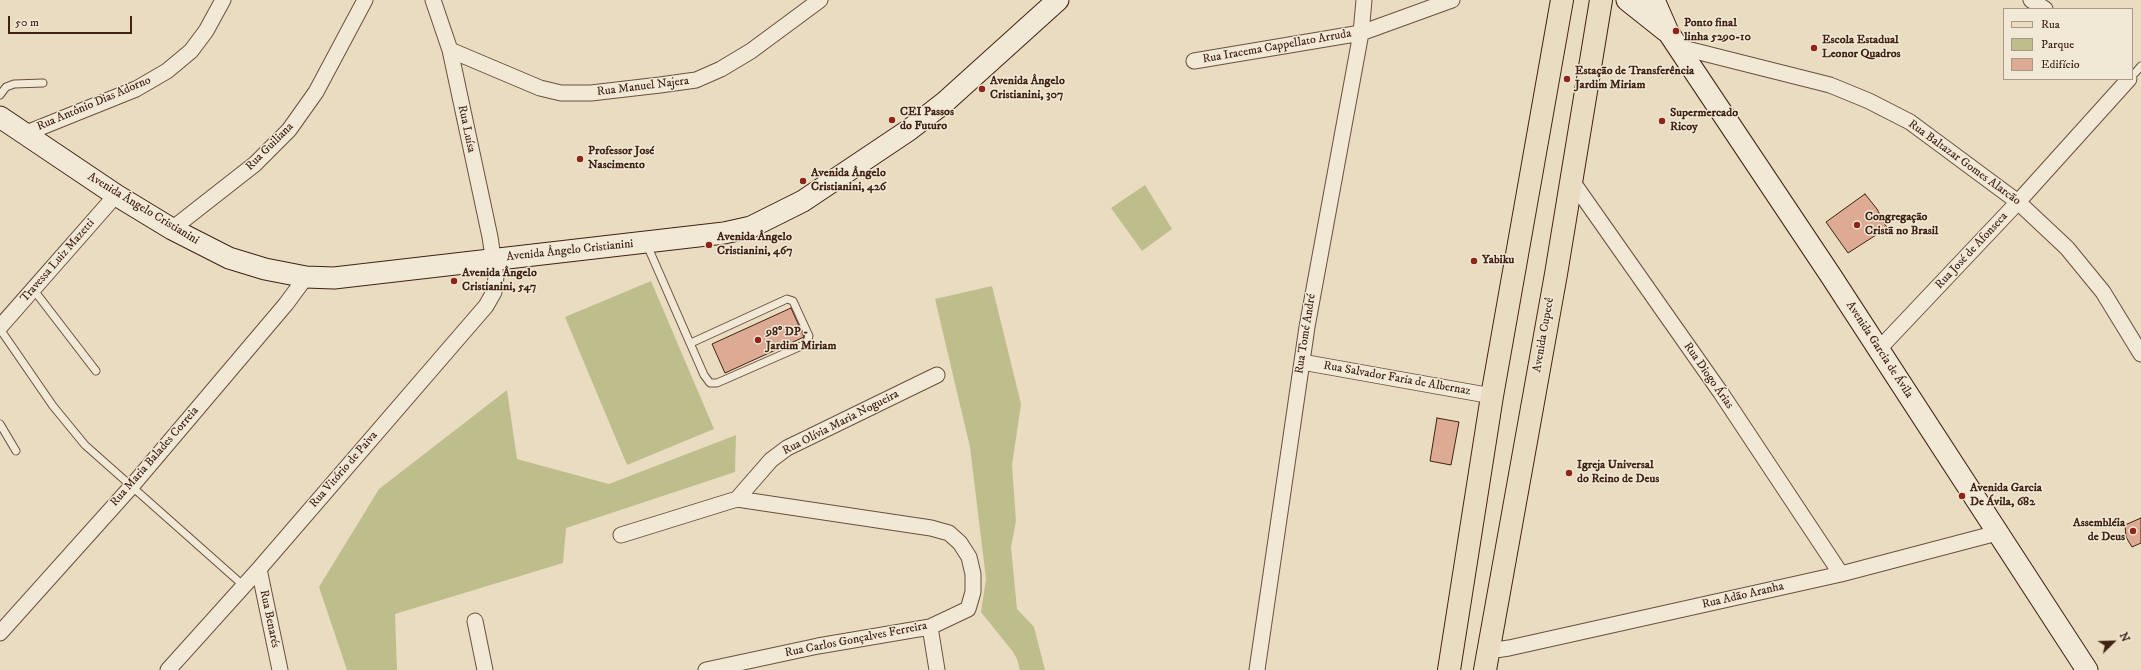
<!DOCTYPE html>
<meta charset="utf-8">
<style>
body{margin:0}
#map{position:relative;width:2141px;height:670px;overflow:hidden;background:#eadcc0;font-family:"IM FELL DW Pica",serif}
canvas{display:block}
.legend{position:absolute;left:2003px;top:8px;width:130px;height:72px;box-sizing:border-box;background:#f1e8d6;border:1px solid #a98;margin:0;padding:5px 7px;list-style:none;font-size:12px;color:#402213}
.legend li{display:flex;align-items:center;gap:8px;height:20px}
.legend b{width:20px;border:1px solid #a98}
.north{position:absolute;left:2093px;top:622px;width:40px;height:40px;-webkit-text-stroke:3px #f1e8d6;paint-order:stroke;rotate:67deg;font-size:11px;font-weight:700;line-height:16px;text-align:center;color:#402213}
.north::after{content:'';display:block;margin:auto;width:14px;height:18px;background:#402213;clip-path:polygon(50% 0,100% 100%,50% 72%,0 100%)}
.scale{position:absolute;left:8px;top:16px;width:124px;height:18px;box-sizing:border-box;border:2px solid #402213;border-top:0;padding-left:5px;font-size:12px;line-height:14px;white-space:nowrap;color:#402213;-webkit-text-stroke:3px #f1e8d6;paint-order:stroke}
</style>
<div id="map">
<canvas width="2141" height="670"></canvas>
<ul class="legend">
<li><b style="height:5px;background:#eadcc0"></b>Rua</li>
<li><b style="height:11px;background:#bebe8d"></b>Parque</li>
<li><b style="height:11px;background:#ddab93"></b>Edifício</li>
</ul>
<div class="north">N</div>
<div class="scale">50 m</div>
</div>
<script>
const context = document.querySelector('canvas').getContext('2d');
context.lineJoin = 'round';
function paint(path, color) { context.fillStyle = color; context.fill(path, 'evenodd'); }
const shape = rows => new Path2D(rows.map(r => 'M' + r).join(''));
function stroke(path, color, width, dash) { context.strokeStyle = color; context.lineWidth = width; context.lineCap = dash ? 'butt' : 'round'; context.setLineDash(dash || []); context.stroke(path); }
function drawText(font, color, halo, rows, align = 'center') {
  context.font = font + ' "IM FELL DW Pica",serif'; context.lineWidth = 3; context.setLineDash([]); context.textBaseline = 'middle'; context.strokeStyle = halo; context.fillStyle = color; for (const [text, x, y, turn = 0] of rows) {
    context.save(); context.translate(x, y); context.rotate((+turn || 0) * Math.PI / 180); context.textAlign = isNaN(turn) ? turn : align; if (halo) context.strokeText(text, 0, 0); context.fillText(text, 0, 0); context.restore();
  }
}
paint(shape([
 [1145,185,1172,229,1142,251,1111,208],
 [651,281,714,429,627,465,565,317],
 [992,286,1021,404,1012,465,1016,521,1011,547,1017,609,1034,627,1045,670,1020,670,1017,659,1013,652,981,612,986,579,970,447,935,299],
 [507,390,517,459,609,484,736,435,735,472,566,528,563,563,395,614,397,670,347,670,319,587,379,489]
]), '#bebe8d');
const building = shape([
 [1865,194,1877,209,1887,228,1848,253,1826,222,1865,194],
 [791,308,804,337,725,373,712,344,791,308],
 [1437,418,1459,422,1451,465,1430,461,1437,418],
 [2141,518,2141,543,2132,547,2126,537,2125,525,2141,518]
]);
paint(building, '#ddab93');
stroke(building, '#402213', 1);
const lane = shape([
 [2135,73,2141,66],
 [0,95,6,87,14,84,43,83],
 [647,245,704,375,710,383,717,383,806,344,809,336,793,301,787,299,691,343],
 [33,289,96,371],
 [0,329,53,406,85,445,244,586],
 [0,424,16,451]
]);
const street = shape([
 [2031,0,2045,9],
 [1679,47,1830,85,1869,101,1910,122,2018,202,2067,248,2103,292,2141,354],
 [450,50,540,88,561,93,591,93,660,85,696,80,721,69,751,51,820,0],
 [1194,61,1361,33,1452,0],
 [24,134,136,89,167,71,191,51,206,31,223,0],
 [1572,181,1721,393,1841,574],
 [172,229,255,164,289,130,316,92,365,0],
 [0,327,116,195],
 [1878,350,2018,202,2129,79],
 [1302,362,1492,396],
 [621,535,737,499,771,460,787,448,937,375],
 [259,569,280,670],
 [475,621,485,670],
 [930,627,937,670],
 [0,633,131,487,286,304,306,277],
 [1488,651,1509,648,1841,574,1997,533],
 [168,670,259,569,486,306,494,292,496,277,490,237,450,50,433,0],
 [706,670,818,646,930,627,968,609,973,592,973,574,969,557,960,543,949,533,931,528,737,499],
 [1257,670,1307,327,1361,33,1364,0]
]);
const secondary = shape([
 [1627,0,1666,31],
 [1654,0,1668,32,1831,276,2087,670],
 [0,117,116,195,172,229,229,258,265,269,306,277,334,278,724,233,751,227,803,201,909,130,945,102,1058,0]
]);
const primary = shape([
 [1449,670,1492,396,1562,0],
 [1485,670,1556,274,1601,0]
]);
stroke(lane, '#6a503e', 9);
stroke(street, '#6a503e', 17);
stroke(secondary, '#402213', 23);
stroke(primary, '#402213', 24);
stroke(lane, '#f1e8d6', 7);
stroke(street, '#f1e8d6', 15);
stroke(secondary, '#f1e8d6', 21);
stroke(primary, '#eadcc0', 22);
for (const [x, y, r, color] of [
 [1676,31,4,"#8f2418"],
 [1814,48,4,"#8f2418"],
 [1567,79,4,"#8f2418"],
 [982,89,4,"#8f2418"],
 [892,120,4,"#8f2418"],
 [1662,121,4,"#8f2418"],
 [580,159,4,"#8f2418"],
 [803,181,4,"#8f2418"],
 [1857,225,4,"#8f2418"],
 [709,245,4,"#8f2418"],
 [1474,261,4,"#8f2418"],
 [454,281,4,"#8f2418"],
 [758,340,4,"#8f2418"],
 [1569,473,4,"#8f2418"],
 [1962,496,4,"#8f2418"],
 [2133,531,4,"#8f2418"]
]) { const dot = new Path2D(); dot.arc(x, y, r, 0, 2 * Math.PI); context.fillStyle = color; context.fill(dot); stroke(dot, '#f1e8d6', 1.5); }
drawText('bold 12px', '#402213', '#f1e8d6', [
 ["Ponto final",1684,24],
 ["linha 5290-10",1684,38],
 ["Escola Estadual",1822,41],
 ["Leonor Quadros",1822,55],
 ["Estação de Transferência",1575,72],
 ["Jardim Miriam",1575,86],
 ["Avenida Ângelo",990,82],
 ["Cristianini, 307",990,96],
 ["CEI Passos",900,113],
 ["do Futuro",900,127],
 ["Supermercado",1670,114],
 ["Ricoy",1670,128],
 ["Professor José",588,152],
 ["Nascimento",588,166],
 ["Avenida Ângelo",811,174],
 ["Cristianini, 426",811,188],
 ["Congregação",1865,218],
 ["Cristã no Brasil",1865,232],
 ["Avenida Ângelo",717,238],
 ["Cristianini, 467",717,252],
 ["Yabiku",1482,261],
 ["Avenida Ângelo",462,274],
 ["Cristianini, 547",462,288],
 ["98º DP -",766,333],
 ["Jardim Miriam",766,347],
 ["Igreja Universal",1577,466],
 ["do Reino de Deus",1577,480],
 ["Avenida Garcia",1970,489],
 ["De Ávila, 682",1970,503],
 ["Assembléia",2125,524,"right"],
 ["de Deus",2125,538,"right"]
], 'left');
drawText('12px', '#402213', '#f1e8d6', [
 ["Rua Iracema Cappellato Arruda",1277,47,-10],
 ["Rua Manuel Najera",643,87,-7],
 ["Rua Antônio Dias Adorno",94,104,-23],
 ["Rua Luísa",466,129,78],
 ["Rua Guiliana",270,147,-45],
 ["Rua Baltazar Gomes Alarcão",1964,163,36],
 ["Avenida Ângelo Cristianini",143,209,31],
 ["Avenida Ângelo Cristianini",570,251,-6],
 ["Rua José de Afonseca",1972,251,-47],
 ["Travessa Luiz Mazetti",58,261,-49],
 ["Rua Tomé André",1306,334,-81],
 ["Avenida Cupecê",1544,335,-80],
 ["Avenida Garcia de Ávila",1879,350,57],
 ["Rua Diogo Árias",1708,376,55],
 ["Rua Salvador Faria de Albernaz",1397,379,10],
 ["Rua Olívia Maria Nogueira",841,423,-27],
 ["Rua Maria Balades Correia",155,457,-49],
 ["Rua Vitório de Paiva",344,470,-49],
 ["Rua Adão Aranha",1743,596,-13],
 ["Rua Benarés",269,619,78],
 ["Rua Carlos Gonçalves Ferreira",856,640,-11]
]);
</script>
